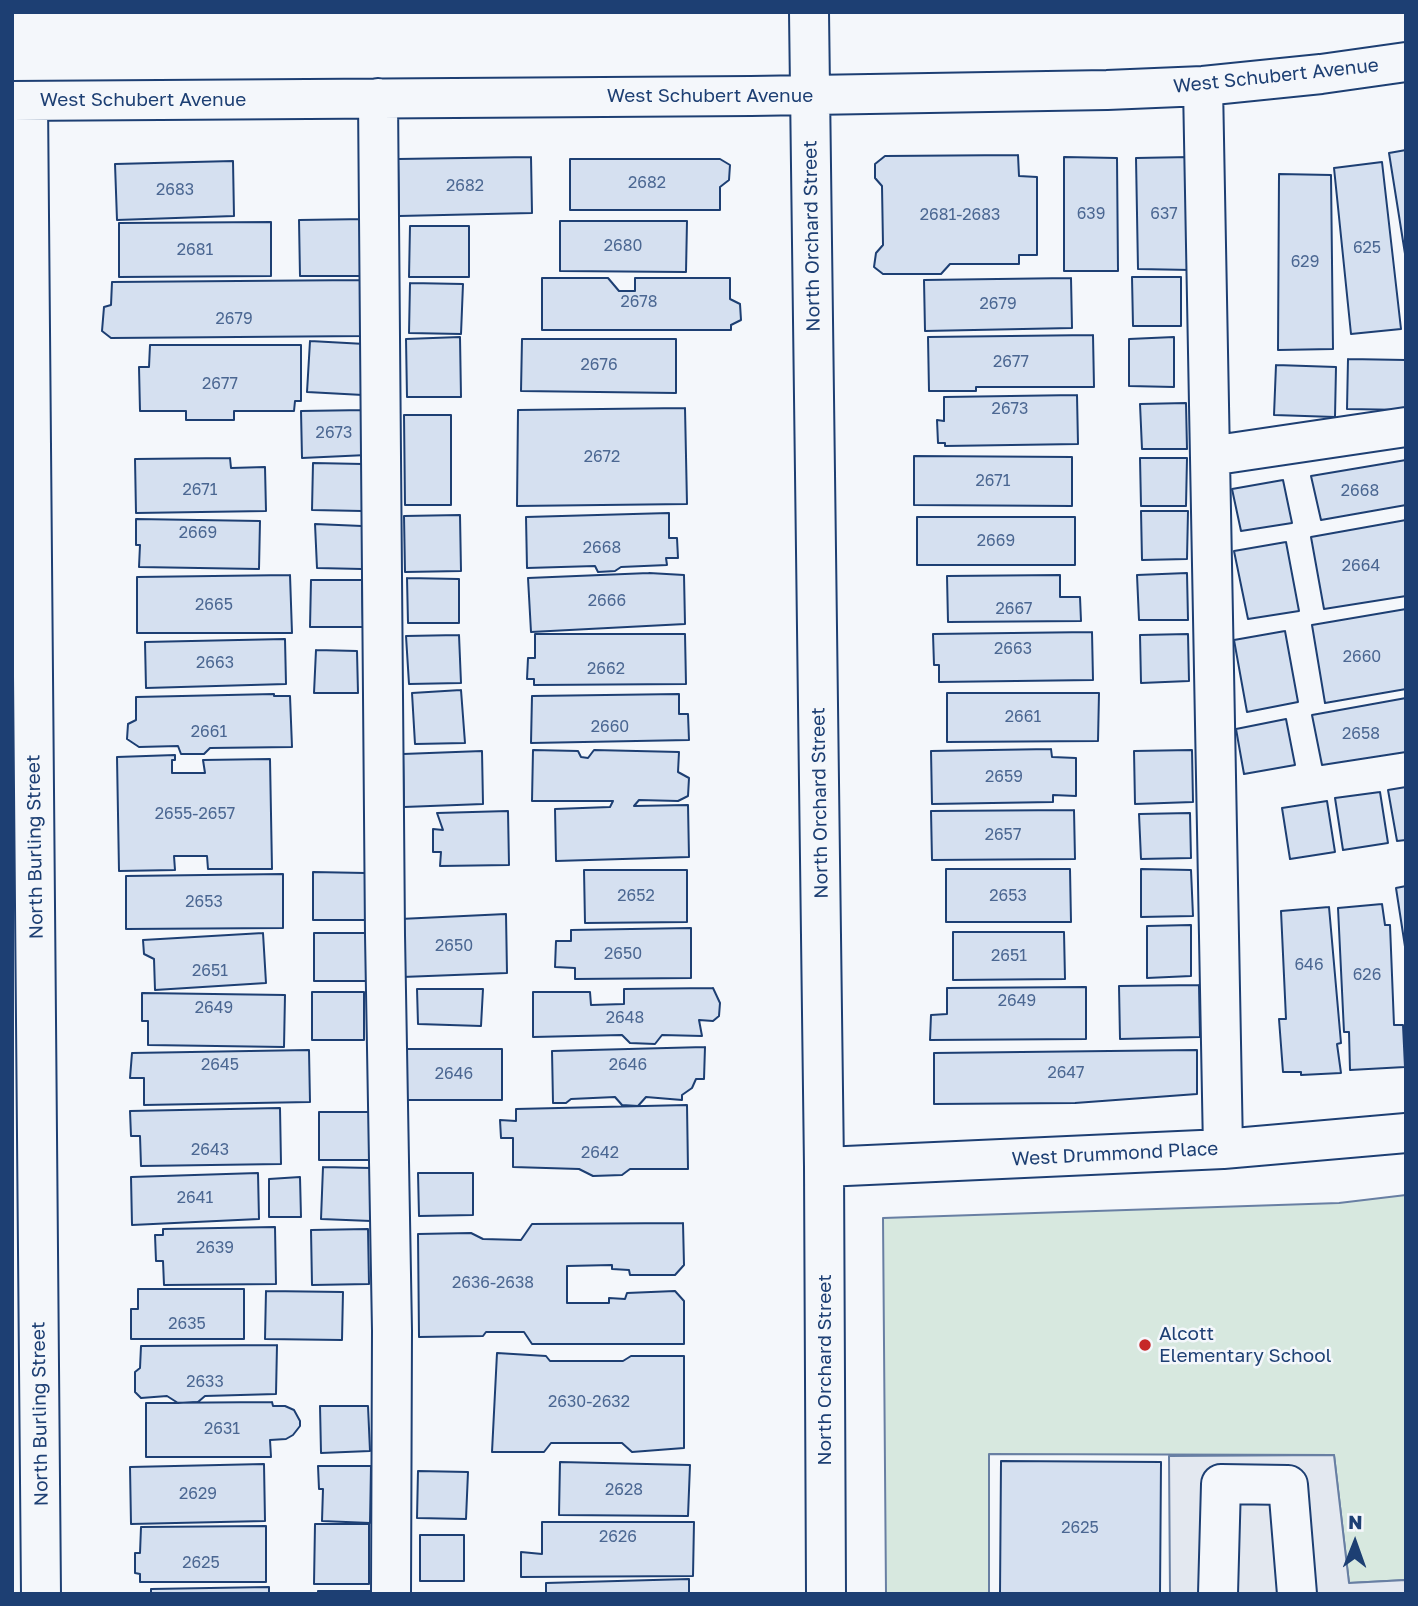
<!DOCTYPE html>
<style>
body{margin:0}
#map{position:relative;width:1418px;height:1606px;overflow:hidden;background:#f4f7fb;font-family:"Golos Text",sans-serif}
canvas{display:block}
.frame{position:absolute;inset:0;border:14px solid #1d3f73;pointer-events:none}
.north{position:absolute;left:1320px;top:1508px;width:70px;height:70px;-webkit-text-stroke:5px #f4f7fb;paint-order:stroke;rotate:1deg;font-size:19px;font-weight:700;line-height:28px;text-align:center;color:#1d3f73}
.north::after{content:'';display:block;margin:auto;width:24px;height:32px;background:#1d3f73;clip-path:polygon(50% 0,100% 100%,50% 72%,0 100%)}
</style>
<div id="map">
<canvas width="1418" height="1606"></canvas>
<div class="frame"></div>
<div class="north">N</div>
</div>
<script>
const context = document.querySelector('canvas').getContext('2d');
context.lineJoin = 'round';
function paint(path, color) { context.fillStyle = color; context.fill(path, 'evenodd'); }
const shape = rows => new Path2D(rows.map(r => 'M' + r).join(''));
function stroke(path, color, width, dash) { context.strokeStyle = color; context.lineWidth = width; context.lineCap = dash ? 'butt' : 'round'; context.setLineDash(dash || []); context.stroke(path); }
function drawText(font, color, halo, rows, align = 'center') {
  context.font = font + ' "Golos Text",sans-serif'; context.lineWidth = 5; context.setLineDash([]); context.textBaseline = 'middle'; context.strokeStyle = halo; context.fillStyle = color; for (const [text, x, y, turn = 0] of rows) {
    context.save(); context.translate(x, y); context.rotate((+turn || 0) * Math.PI / 180); context.textAlign = isNaN(turn) ? turn : align; if (halo) context.strokeText(text, 0, 0); context.fillText(text, 0, 0); context.restore();
  }
}
const green = shape([
 [1406,1195,1406,1580,1349,1583,1334,1455,989,1454,989,1594,886,1594,883,1218,1339,1203,1406,1195]
]);
paint(green, '#d7e8df');
stroke(green, '#687fa3', 2);
const parking = shape([
 [1334,1455,1349,1583,1406,1580,1406,1594,1170,1594,1169,1456,1334,1455]
]);
paint(parking, '#e3e8f0');
stroke(parking, '#687fa3', 2);
const building = shape([
 [1406,150,1406,260,1389,153,1406,150],
 [1018,155,1019,176,1037,177,1037,255,1019,255,1019,264,950,264,941,274,883,274,874,267,876,253,883,245,882,186,875,178,875,164,885,156,1018,155],
 [531,157,532,213,399,216,398,159,531,157],
 [1064,157,1117,158,1118,271,1064,271,1064,157],
 [1191,157,1191,270,1138,269,1136,158,1191,157],
 [570,159,720,159,730,165,729,180,720,187,720,210,570,210,570,159],
 [233,161,234,216,117,220,115,164,233,161],
 [1382,162,1401,329,1351,334,1334,168,1382,162],
 [1279,174,1331,175,1333,349,1278,350,1279,174],
 [367,219,368,276,300,276,299,220,367,219],
 [560,221,687,221,686,272,560,271,560,221],
 [271,222,271,276,119,277,119,223,271,222],
 [410,226,469,226,469,277,409,277,410,226],
 [1132,277,1181,277,1181,326,1133,326,1132,277],
 [542,278,608,278,619,291,635,291,635,278,730,278,730,299,740,304,741,320,731,325,731,330,542,330,542,278],
 [1071,278,1072,328,925,331,924,280,1071,278],
 [364,280,365,336,111,338,102,331,104,307,111,305,112,282,364,280],
 [410,283,463,284,461,334,409,333,410,283],
 [1093,335,1094,387,976,387,976,391,929,391,928,337,1093,335],
 [460,337,461,397,407,397,406,339,460,337],
 [1174,337,1174,387,1129,386,1129,339,1174,337],
 [522,339,676,339,676,393,521,391,522,339],
 [310,341,365,344,363,395,307,392,310,341],
 [150,345,301,345,301,401,295,401,294,411,234,411,234,420,186,420,186,411,140,411,139,367,149,367,150,345],
 [1348,359,1406,360,1406,410,1347,409,1348,359],
 [1276,365,1336,367,1335,417,1274,415,1276,365],
 [1077,395,1078,444,945,446,945,443,938,443,937,420,944,421,944,397,1077,395],
 [1186,403,1187,449,1142,449,1140,404,1186,403],
 [685,408,687,504,517,506,518,410,685,408],
 [366,410,367,455,302,458,301,411,366,410],
 [404,415,451,415,451,505,405,505,404,415],
 [914,456,1072,457,1072,506,914,505,914,456],
 [230,458,231,468,265,467,266,511,136,513,135,459,230,458],
 [1140,458,1187,458,1186,506,1141,506,1140,458],
 [1406,460,1406,505,1321,520,1311,476,1406,460],
 [313,463,363,464,362,511,312,510,313,463],
 [1283,480,1292,523,1241,531,1232,489,1283,480],
 [1141,511,1188,511,1187,559,1142,560,1141,511],
 [669,513,669,538,677,538,678,558,666,558,667,565,621,567,615,571,598,572,595,566,527,568,526,517,669,513],
 [460,515,461,571,405,572,404,516,460,515],
 [917,517,1075,517,1075,565,917,565,917,517],
 [136,519,260,521,259,569,139,567,140,545,136,545,136,519],
 [1406,520,1406,596,1324,609,1311,537,1406,520],
 [315,524,362,526,362,569,317,568,315,524],
 [1286,542,1299,611,1248,619,1234,551,1286,542],
 [649,573,684,575,685,624,531,632,528,578,649,573],
 [1187,573,1188,620,1139,620,1137,575,1187,573],
 [290,575,292,633,137,633,137,577,290,575],
 [1060,575,1060,597,1080,597,1081,621,948,622,947,576,1060,575],
 [407,578,459,579,459,623,408,623,407,578],
 [311,580,362,580,363,627,310,627,311,580],
 [1406,609,1406,689,1325,703,1312,625,1406,609],
 [1285,631,1298,702,1247,712,1234,640,1285,631],
 [1092,632,1093,680,939,682,939,665,934,665,933,634,1092,632],
 [535,634,685,634,686,684,534,685,534,679,527,679,528,658,535,658,535,634],
 [1188,634,1189,681,1141,683,1140,635,1188,634],
 [459,635,461,683,409,684,406,636,459,635],
 [285,639,286,684,146,688,145,642,285,639],
 [316,650,357,651,358,693,314,693,316,650],
 [461,690,465,743,415,744,412,693,461,690],
 [947,693,1099,693,1098,741,947,742,947,693],
 [274,694,274,696,290,696,292,747,210,748,204,754,181,754,178,746,139,747,127,739,128,724,136,720,136,697,274,694],
 [679,694,679,714,688,714,689,740,531,743,532,696,679,694],
 [1406,698,1406,752,1322,765,1312,715,1406,698],
 [1286,719,1295,765,1244,774,1236,729,1286,719],
 [1051,749,1052,757,1076,758,1076,796,1053,795,1053,802,932,804,931,751,1051,749],
 [533,750,578,751,581,757,588,758,594,750,679,752,678,772,689,778,688,796,678,801,639,800,634,806,688,805,689,857,556,861,555,809,610,807,613,801,532,801,533,750],
 [1192,750,1193,802,1135,804,1134,751,1192,750],
 [482,751,483,804,404,807,403,754,482,751],
 [175,755,175,760,172,760,172,773,205,773,203,760,270,759,272,869,208,869,207,856,174,856,175,870,119,871,117,757,175,755],
 [1406,787,1406,840,1397,841,1388,790,1406,787],
 [1380,792,1388,843,1343,850,1335,798,1380,792],
 [1327,801,1335,852,1290,859,1282,808,1327,801],
 [1074,810,1075,859,932,860,931,811,1074,810],
 [508,811,509,865,440,866,441,852,433,852,433,829,443,830,437,813,508,811],
 [1190,813,1191,858,1141,859,1139,814,1190,813],
 [946,869,1070,869,1071,922,946,922,946,869],
 [1141,869,1191,870,1193,916,1141,917,1141,869],
 [584,870,687,870,687,922,585,923,584,870],
 [313,872,365,873,365,920,313,920,313,872],
 [283,874,283,928,126,929,126,876,283,874],
 [1406,886,1406,953,1396,888,1406,886],
 [1382,904,1385,925,1390,925,1394,1025,1403,1025,1405,1067,1350,1070,1349,1032,1344,1032,1338,908,1382,904],
 [1329,907,1341,1043,1337,1044,1341,1073,1301,1075,1301,1072,1283,1072,1279,1019,1286,1019,1281,911,1329,907],
 [506,914,507,973,402,977,400,919,506,914],
 [1191,925,1191,976,1147,978,1147,926,1191,925],
 [691,928,691,978,575,979,575,968,555,967,556,941,571,941,571,930,691,928],
 [953,932,1064,932,1065,979,953,980,953,932],
 [263,933,266,983,155,990,154,959,144,954,143,940,263,933],
 [314,933,366,933,366,981,314,981,314,933],
 [1199,985,1200,1037,1120,1039,1119,986,1199,985],
 [1086,987,1086,1039,930,1040,931,1015,947,1014,947,988,1086,987],
 [713,988,720,1003,719,1016,713,1021,699,1020,702,1036,662,1035,655,1044,630,1043,622,1035,533,1037,533,992,590,992,591,1005,624,1004,624,989,713,988],
 [417,989,483,989,481,1026,418,1024,417,989],
 [312,992,364,992,364,1040,312,1040,312,992],
 [142,993,285,995,284,1047,148,1045,148,1021,142,1021,142,993],
 [705,1047,704,1079,696,1079,692,1088,682,1095,682,1100,646,1097,638,1106,622,1105,615,1097,571,1099,566,1103,553,1103,552,1051,705,1047],
 [406,1049,502,1049,502,1100,406,1100,406,1049],
 [309,1050,310,1102,144,1105,144,1078,130,1078,132,1053,309,1050],
 [1197,1050,1197,1094,1075,1103,934,1104,934,1053,1197,1050],
 [687,1105,688,1169,630,1169,622,1175,593,1176,579,1169,513,1167,513,1138,501,1138,500,1120,516,1121,516,1109,687,1105],
 [280,1108,281,1164,141,1166,140,1136,131,1136,130,1111,280,1108],
 [319,1112,371,1112,371,1160,319,1160,319,1112],
 [323,1167,371,1168,371,1221,321,1219,323,1167],
 [258,1173,259,1219,132,1225,131,1177,258,1173],
 [418,1173,473,1173,473,1215,419,1216,418,1173],
 [300,1177,301,1217,269,1217,269,1179,300,1177],
 [683,1223,684,1265,675,1275,630,1275,629,1270,612,1269,612,1265,567,1266,567,1303,609,1303,609,1298,625,1299,627,1293,675,1291,684,1301,684,1344,532,1344,524,1332,486,1332,483,1336,419,1337,418,1234,471,1233,483,1239,521,1240,532,1224,683,1223],
 [275,1227,276,1284,164,1285,163,1261,156,1261,155,1235,163,1235,163,1229,275,1227],
 [368,1229,369,1284,312,1285,311,1230,368,1229],
 [138,1289,244,1289,244,1339,131,1339,131,1309,138,1309,138,1289],
 [266,1291,343,1292,342,1340,265,1339,266,1291],
 [277,1345,276,1394,205,1396,198,1402,178,1403,167,1396,141,1398,135,1392,135,1372,140,1368,141,1346,277,1345],
 [497,1353,546,1356,550,1361,623,1361,631,1356,684,1356,684,1448,632,1452,622,1443,551,1443,544,1452,492,1452,497,1353],
 [272,1402,273,1406,285,1406,294,1410,300,1421,300,1426,293,1435,286,1439,270,1440,271,1457,146,1457,146,1403,272,1402],
 [320,1406,368,1406,370,1451,321,1453,320,1406],
 [1001,1461,1161,1462,1160,1594,1000,1594,1001,1461],
 [560,1462,690,1465,688,1516,559,1515,560,1462],
 [264,1464,265,1521,131,1524,130,1467,264,1464],
 [318,1466,371,1466,370,1523,322,1521,323,1489,319,1489,318,1466],
 [418,1471,468,1472,466,1519,417,1518,418,1471],
 [542,1522,694,1522,693,1576,521,1577,521,1552,542,1554,542,1522],
 [315,1524,369,1524,369,1584,314,1584,315,1524],
 [266,1526,266,1582,140,1582,140,1574,135,1573,135,1553,140,1553,141,1527,266,1526],
 [420,1535,464,1535,464,1581,420,1581,420,1535],
 [689,1579,689,1594,546,1594,546,1583,689,1579],
 [269,1587,269,1594,151,1594,151,1589,269,1587],
 [318,1591,370,1591,370,1594,318,1594,318,1591]
]);
paint(building, '#d5e0f0');
stroke(building, '#1d3f73', 2);
const minor = shape([
 [809,12,824,1167,826,1594],
 [1203,86,1223,1149],
 [378,98,385,935,392,1331,391,1594],
 [12,101,751,96,1107,90,1203,86,1321,74,1406,62],
 [28,101,41,1594],
 [1210,456,1406,427],
 [824,1167,1223,1149,1406,1133],
 [1218,1594,1221,1484,1288,1485,1297,1594]
]);
stroke(minor, '#1d3f73', 42);
stroke(minor, '#f4f7fb', 38);
for (const [x, y, r, color] of [
 [1145,1345,7,"#c62828"]
]) { const dot = new Path2D(); dot.arc(x, y, r, 0, 2 * Math.PI); context.fillStyle = color; context.fill(dot); stroke(dot, '#f4f7fb', 2.5); }
drawText('16px', '#4b6792', null, [
 ["2682",647,183],
 ["2682",465,186],
 ["2683",175,190],
 ["639",1091,214],
 ["637",1164,214],
 ["2681-2683",960,215],
 ["2680",623,246],
 ["625",1367,248],
 ["2681",195,250],
 ["629",1305,262],
 ["2678",639,302],
 ["2679",998,304],
 ["2679",234,319],
 ["2677",1011,362],
 ["2676",599,365],
 ["2677",220,384],
 ["2673",1010,409],
 ["2673",334,433],
 ["2672",602,457],
 ["2671",993,481],
 ["2671",200,490],
 ["2668",1360,491],
 ["2669",198,533],
 ["2669",996,541],
 ["2668",602,548],
 ["2664",1361,566],
 ["2666",607,601],
 ["2665",214,605],
 ["2667",1014,609],
 ["2663",1013,649],
 ["2660",1362,657],
 ["2663",215,663],
 ["2662",606,669],
 ["2661",1023,717],
 ["2660",610,727],
 ["2661",209,732],
 ["2658",1361,734],
 ["2659",1004,777],
 ["2655-2657",195,814],
 ["2657",1003,835],
 ["2652",636,896],
 ["2653",1008,896],
 ["2653",204,902],
 ["2650",454,946],
 ["2650",623,954],
 ["2651",1009,956],
 ["646",1309,965],
 ["2651",210,971],
 ["626",1367,975],
 ["2649",1017,1001],
 ["2649",214,1008],
 ["2648",625,1018],
 ["2645",220,1065],
 ["2646",628,1065],
 ["2647",1066,1073],
 ["2646",454,1074],
 ["2643",210,1150],
 ["2642",600,1153],
 ["2641",195,1198],
 ["2639",215,1248],
 ["2636-2638",493,1283],
 ["2635",187,1324],
 ["2633",205,1382],
 ["2630-2632",589,1402],
 ["2631",222,1429],
 ["2628",624,1490],
 ["2629",198,1494],
 ["2625",1080,1528],
 ["2626",618,1537],
 ["2625",201,1563]
]);
drawText('19px', '#1d3f73', '#f4f7fb', [
 ["West Schubert Avenue",1276,76,-6],
 ["West Schubert Avenue",710,96],
 ["West Schubert Avenue",143,100],
 ["North Orchard Street",812,236,-91],
 ["North Orchard Street",820,803,-91],
 ["North Burling Street",35,847,-91],
 ["West Drummond Place",1115,1154,-3],
 ["North Orchard Street",825,1370,-90],
 ["North Burling Street",40,1414,-91]
]);
drawText('19px', '#1d3f73', '#f4f7fb', [
 ["Alcott",1159,1334],
 ["Elementary School",1159,1356]
], 'left');
</script>
